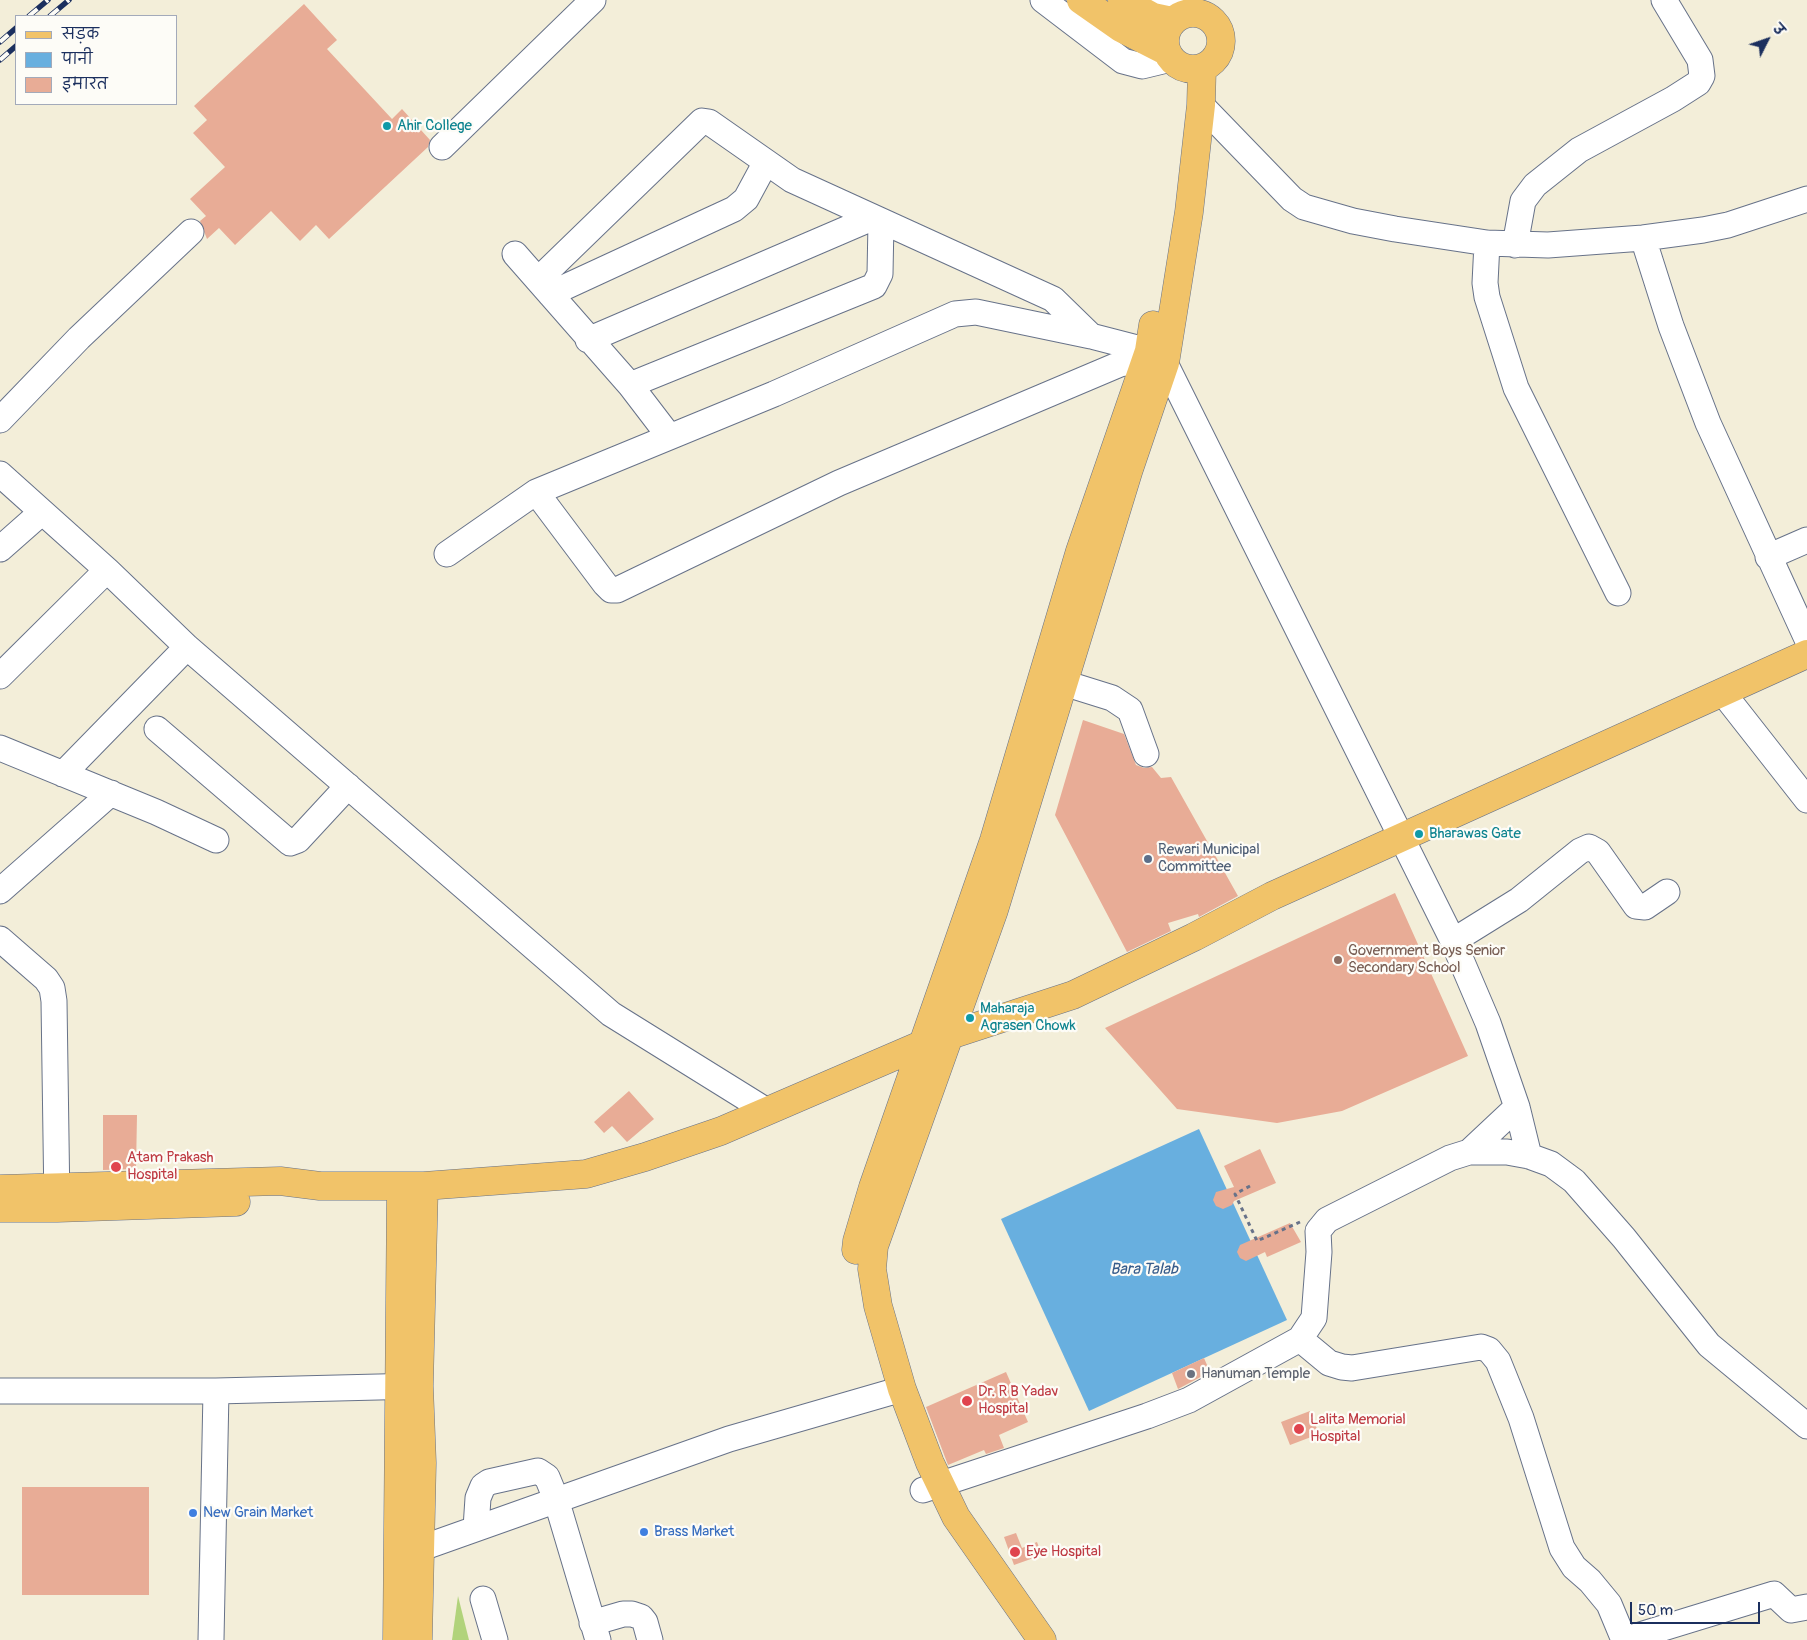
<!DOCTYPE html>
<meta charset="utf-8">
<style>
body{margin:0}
#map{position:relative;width:1807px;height:1640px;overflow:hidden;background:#f3eed9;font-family:Pangolin,"Playpen Sans Deva",sans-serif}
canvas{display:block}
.legend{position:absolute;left:15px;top:15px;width:162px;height:90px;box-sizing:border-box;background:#fdfcf7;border:1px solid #a3aaba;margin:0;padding:6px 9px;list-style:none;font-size:15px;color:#1b2f5e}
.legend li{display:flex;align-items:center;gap:10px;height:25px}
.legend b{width:25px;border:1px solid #a3aaba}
.north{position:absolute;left:1742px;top:15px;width:50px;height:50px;-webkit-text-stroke:4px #fdfcf7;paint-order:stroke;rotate:49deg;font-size:14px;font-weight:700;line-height:20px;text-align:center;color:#1b2f5e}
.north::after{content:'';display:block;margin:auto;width:18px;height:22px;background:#1b2f5e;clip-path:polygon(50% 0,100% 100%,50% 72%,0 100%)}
.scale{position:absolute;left:1630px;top:1602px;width:130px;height:22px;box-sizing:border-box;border:2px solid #1b2f5e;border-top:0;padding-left:6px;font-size:15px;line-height:18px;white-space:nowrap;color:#1b2f5e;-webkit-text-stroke:4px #fdfcf7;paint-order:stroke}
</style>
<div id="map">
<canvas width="1807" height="1640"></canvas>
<ul class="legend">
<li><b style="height:6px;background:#f1c369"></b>सड़क</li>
<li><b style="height:14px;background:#68afdf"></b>पानी</li>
<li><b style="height:14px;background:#e8ac96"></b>इमारत</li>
</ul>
<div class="north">उ</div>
<div class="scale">50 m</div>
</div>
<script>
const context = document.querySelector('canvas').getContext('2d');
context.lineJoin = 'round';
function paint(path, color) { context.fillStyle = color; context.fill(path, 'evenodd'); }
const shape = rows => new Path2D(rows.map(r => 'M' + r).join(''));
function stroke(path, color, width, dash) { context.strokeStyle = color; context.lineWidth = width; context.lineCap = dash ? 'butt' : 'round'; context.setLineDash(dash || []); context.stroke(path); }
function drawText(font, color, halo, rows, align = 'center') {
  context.font = font + ' Pangolin,sans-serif'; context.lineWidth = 4.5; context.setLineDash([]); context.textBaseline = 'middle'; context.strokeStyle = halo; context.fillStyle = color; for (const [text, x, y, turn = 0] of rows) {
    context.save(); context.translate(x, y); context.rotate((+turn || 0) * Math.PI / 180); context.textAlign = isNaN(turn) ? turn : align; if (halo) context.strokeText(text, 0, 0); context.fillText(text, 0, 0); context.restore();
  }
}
paint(shape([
 [458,1596,469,1640,452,1640]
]), '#b1d37b');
paint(shape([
 [1199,1129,1287,1320,1089,1411,1001,1219]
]), '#68afdf');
paint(shape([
 [304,4,337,40,327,49,392,119,402,109,430,140,428,147,329,239,316,225,300,241,271,211,235,245,219,228,207,239,200,221,206,216,190,199,225,167,193,133,207,120,194,106],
 [1083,720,1124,734,1136,765,1144,768,1152,767,1161,778,1171,777,1238,896,1199,917,1198,914,1168,923,1171,931,1127,952,1055,815],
 [1395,893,1468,1056,1342,1111,1277,1123,1177,1109,1105,1028],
 [629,1091,654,1119,627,1142,612,1126,604,1133,594,1122],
 [103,1115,137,1115,136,1169,103,1170],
 [1260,1149,1276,1183,1234,1201,1232,1205,1223,1209,1216,1206,1213,1200,1216,1192,1234,1187,1224,1166],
 [1290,1223,1301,1242,1267,1257,1265,1252,1246,1261,1240,1258,1237,1252,1240,1245],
 [1204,1358,1210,1372,1178,1389,1172,1373],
 [1006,1372,1028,1422,999,1435,1004,1448,986,1454,984,1450,948,1465,926,1407],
 [1310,1411,1319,1434,1290,1445,1281,1422],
 [22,1487,149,1487,149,1595,22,1595],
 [1016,1533,1022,1548,1037,1542,1042,1555,1014,1565,1004,1537]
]), '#e8ac96');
const minor = shape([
 [1043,0,1123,61,1142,66,1171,59],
 [1160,0,1183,14],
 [1201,105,1292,199,1304,207,1353,221,1395,229,1487,243,1548,245,1643,238,1703,230,1728,225,1807,199],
 [442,147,593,0],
 [1643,238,1671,326,1708,423,1807,639],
 [1487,243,1485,283,1487,297,1516,388,1618,593],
 [1515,245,1523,201,1535,185,1579,150,1673,99,1698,83,1702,76,1700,60,1664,0],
 [515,254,630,385,669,436],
 [538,280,702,121,709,122,792,180,1053,299,1091,336],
 [550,294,734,209,746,199,766,162],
 [588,340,872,218],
 [630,385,874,286,880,274,881,222],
 [0,420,79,338,191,232],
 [0,474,107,570,187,647,611,1014,767,1111],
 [536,492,605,584,611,590,617,590,839,483,1120,364,1134,362,1156,372],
 [0,549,42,512],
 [447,554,536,492,774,394,955,314,976,312,1091,336,1149,351,1165,363,1453,941,1488,1023,1517,1107,1529,1156],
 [1768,557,1807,540],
 [0,676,107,570],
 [1064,683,1112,698,1130,710,1146,754],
 [1723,693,1807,800],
 [157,729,290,843,298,840,348,786],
 [0,748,156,812,216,840],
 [63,774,187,647],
 [0,891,111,793],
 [0,939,46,979,52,988,54,1001,57,1206],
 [1453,941,1519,900,1580,851,1589,847,1598,852,1636,906,1645,907,1667,892],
 [1469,1152,1517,1107],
 [1300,1339,1329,1363,1342,1367,1352,1368,1481,1347,1489,1350,1498,1361,1521,1418,1562,1548,1574,1567,1590,1581,1609,1604,1624,1640],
 [0,1391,216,1391,419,1386],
 [923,1490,1147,1416,1189,1400,1300,1339,1314,1318,1319,1252,1318,1231,1327,1220,1450,1158,1469,1152,1507,1152,1529,1156,1551,1164,1574,1181,1624,1238,1709,1345,1807,1426],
 [476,1528,478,1498,483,1486,489,1482,538,1471,547,1477,556,1499,598,1640],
 [402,1552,419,1549,729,1439,902,1389],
 [483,1599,495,1640],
 [592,1623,623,1614,632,1614,641,1617,645,1622,650,1640],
 [211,1640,216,1391],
 [1624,1640,1774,1594,1791,1610,1807,1607]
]);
const major = shape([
 [1081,0,1121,28,1166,51],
 [1122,0,1153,17,1172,21],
 '1165 41a28 28 0 1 1 56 0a28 28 0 1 1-56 0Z',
 [0,1189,280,1181,320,1186,424,1186,586,1174,645,1157,721,1131,923,1044,1073,995,1194,937,1272,896,1807,654],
 [0,1208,57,1208,236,1202],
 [856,1250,857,1241,873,1187,994,840,1080,551,1149,351,1153,325],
 [397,1640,401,1186],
 [418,1640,422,1463,419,1386,424,1186],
 [1042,1640,956,1517,930,1463,902,1389,878,1306,872,1269,874,1246,994,910,1129,469,1165,363,1189,212,1201,105,1202,68]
]);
stroke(minor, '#677289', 27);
stroke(major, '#677289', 29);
stroke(shape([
 [1250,1186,1235,1194,1257,1241,1300,1222]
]), '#677289', 3, [4, 4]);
stroke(minor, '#fff', 25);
stroke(major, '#f1c369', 28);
const rail = shape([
 [29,16,48,0],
 [50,16,69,0],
 [0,42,16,28],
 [0,60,16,46]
]);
stroke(rail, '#1b2f5e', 5.5);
stroke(rail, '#fdfcf7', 4, [11]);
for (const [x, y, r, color] of [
 [387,126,5,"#0f9aa8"],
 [1419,834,5,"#0f9aa8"],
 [1148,859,5,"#5c6f8a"],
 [1338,960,5,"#8d6e63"],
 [970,1018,5,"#0f9aa8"],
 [116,1167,6,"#e0444e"],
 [1191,1374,5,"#6b7280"],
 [967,1401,6,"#e0444e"],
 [1299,1429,6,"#e0444e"],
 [193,1513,5,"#3f7fe0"],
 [644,1532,5,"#3f7fe0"],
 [1015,1552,6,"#e0444e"]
]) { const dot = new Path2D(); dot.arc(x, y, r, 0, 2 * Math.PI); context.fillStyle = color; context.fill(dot); stroke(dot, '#fdfcf7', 2); }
drawText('15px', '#0d838f', '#fdfcf7', [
 ["Ahir College",397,126],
 ["Bharawas Gate",1429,834],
 ["Maharaja",980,1009],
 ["Agrasen Chowk",980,1026]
], 'left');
drawText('15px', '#4e5e75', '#fdfcf7', [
 ["Rewari Municipal",1158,850],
 ["Committee",1158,867]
], 'left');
drawText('15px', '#785e54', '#fdfcf7', [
 ["Government Boys Senior",1348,951],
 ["Secondary School",1348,968]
], 'left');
drawText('15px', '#be3a42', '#fdfcf7', [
 ["Atam Prakash",127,1158],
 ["Hospital",127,1175],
 ["Dr. R B Yadav",978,1392],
 ["Hospital",978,1409],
 ["Lalita Memorial",1310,1420],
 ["Hospital",1310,1437],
 ["Eye Hospital",1026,1552]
], 'left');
drawText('15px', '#5b616d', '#fdfcf7', [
 ["Hanuman Temple",1201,1374]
], 'left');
drawText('15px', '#366cbe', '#fdfcf7', [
 ["New Grain Market",203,1513],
 ["Brass Market",654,1532]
], 'left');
drawText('italic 16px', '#365c8b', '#fdfcf7', [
 ["Bara Talab",1144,1270]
]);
</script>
